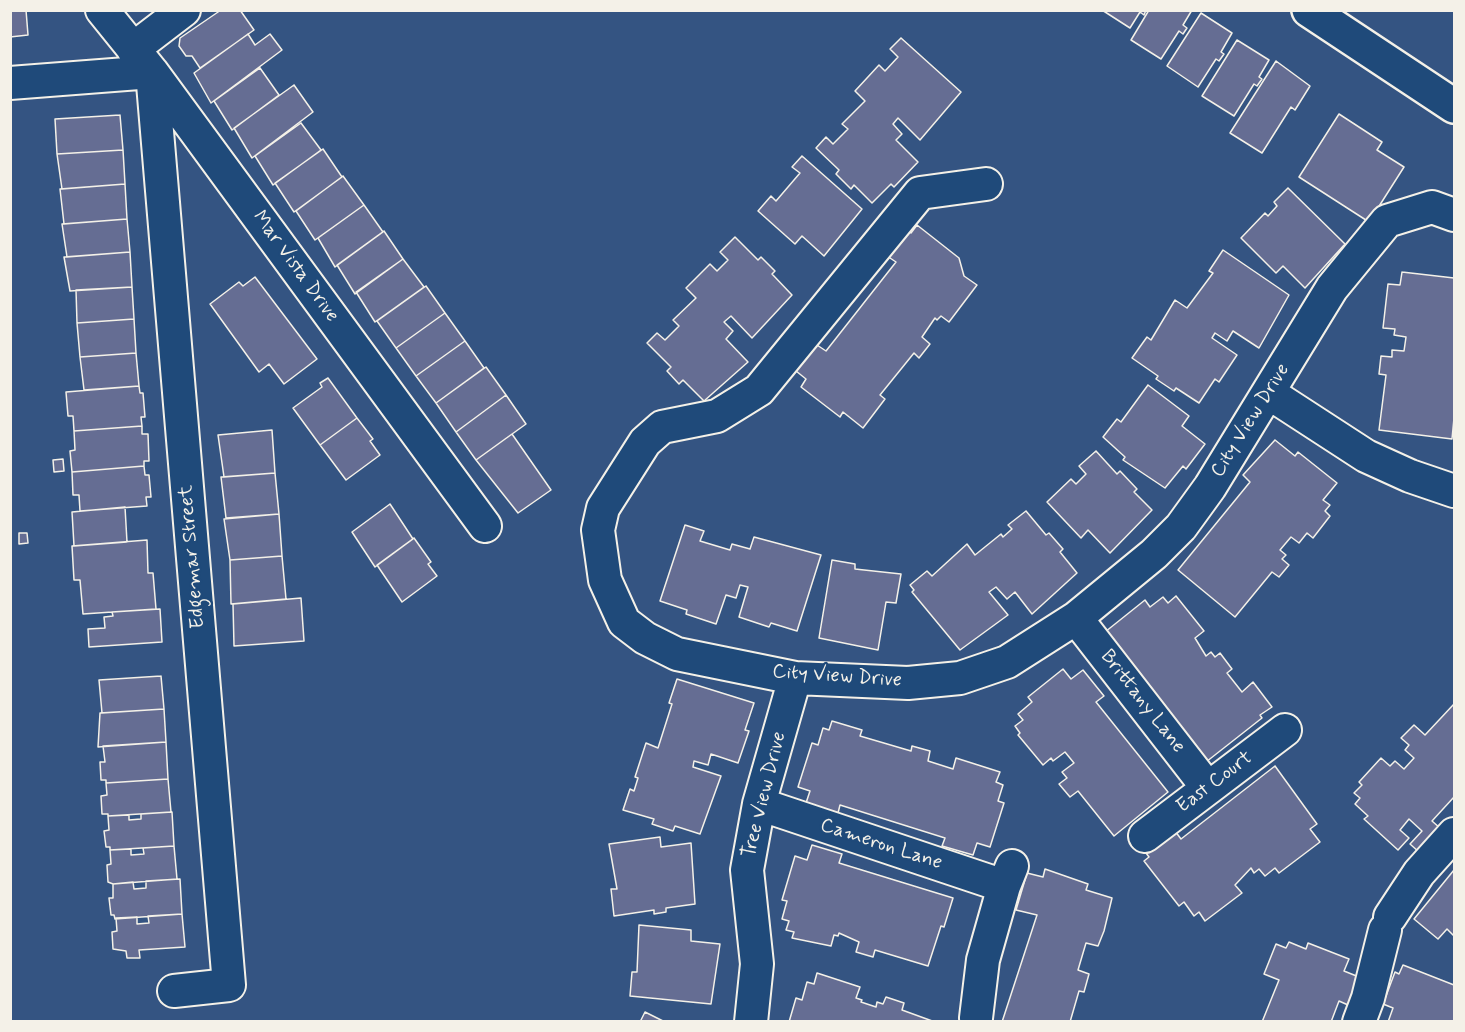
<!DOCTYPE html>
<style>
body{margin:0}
#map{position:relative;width:1465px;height:1032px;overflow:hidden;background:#345482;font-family:Mynerve,sans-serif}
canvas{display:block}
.frame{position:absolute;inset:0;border:12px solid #f4f1e8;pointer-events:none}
</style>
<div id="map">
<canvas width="1465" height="1032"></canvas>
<div class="frame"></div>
</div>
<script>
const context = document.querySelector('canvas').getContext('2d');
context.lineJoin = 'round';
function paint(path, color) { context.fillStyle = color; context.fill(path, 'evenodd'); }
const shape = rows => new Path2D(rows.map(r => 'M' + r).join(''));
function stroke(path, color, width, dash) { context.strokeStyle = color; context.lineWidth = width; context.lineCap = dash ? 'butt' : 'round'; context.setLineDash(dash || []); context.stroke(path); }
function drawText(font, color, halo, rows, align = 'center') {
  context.font = font + ' Mynerve,sans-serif'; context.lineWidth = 4.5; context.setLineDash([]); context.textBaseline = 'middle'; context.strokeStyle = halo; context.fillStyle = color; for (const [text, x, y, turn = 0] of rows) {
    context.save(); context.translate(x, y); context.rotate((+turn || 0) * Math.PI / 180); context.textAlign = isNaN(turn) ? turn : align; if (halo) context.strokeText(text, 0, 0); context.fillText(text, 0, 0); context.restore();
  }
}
const building = shape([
 [10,10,26,10,28,35,10,37,10,10],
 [221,10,240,10,254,30,200,68,192,56,186,56,179,46,180,38,221,10],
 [1102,10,1146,10,1144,15,1140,12,1130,28,1102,10],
 [1149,10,1192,10,1183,25,1187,28,1183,34,1179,31,1161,59,1131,40,1149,10],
 [1201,13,1232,33,1221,52,1224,54,1219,61,1216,59,1198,87,1167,66,1201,13],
 [248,34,255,45,270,34,282,50,211,103,194,73,248,34],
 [901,38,961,92,920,140,898,118,893,124,902,134,896,140,918,162,894,187,891,184,872,203,854,185,851,189,836,174,839,170,816,148,826,137,833,144,848,129,842,124,865,101,855,91,879,65,885,71,898,57,890,49,901,38],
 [1237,40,1269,60,1259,77,1262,79,1257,86,1254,84,1234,116,1202,96,1237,40],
 [1276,61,1310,86,1295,110,1291,107,1262,153,1230,133,1276,61],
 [260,68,279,95,232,130,214,101,260,68],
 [294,85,313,112,252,158,234,128,294,85],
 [1339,114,1382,142,1377,150,1404,167,1369,222,1299,177,1339,114],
 [120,115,123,150,57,154,55,119,120,115],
 [301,123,321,150,273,185,255,156,301,123],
 [323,149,342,177,294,212,275,183,323,149],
 [123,150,125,184,62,189,57,154,123,150],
 [802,156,862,209,824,256,802,236,795,244,758,211,771,196,776,201,800,173,792,167,802,156],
 [343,176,364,205,315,240,296,211,343,176],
 [125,184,127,219,64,224,60,189,125,184],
 [1288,188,1345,244,1305,288,1283,266,1276,273,1241,238,1265,213,1268,216,1277,206,1274,202,1288,188],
 [364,205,383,232,335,267,318,238,364,205],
 [127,219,130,252,67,257,62,224,127,219],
 [917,225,959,258,964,276,977,285,949,322,941,316,937,320,935,318,922,337,930,344,919,358,914,353,880,395,885,399,863,428,843,412,840,417,801,387,806,379,796,371,817,345,826,351,896,262,887,256,907,230,911,233,917,225],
 [384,231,403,259,355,294,337,265,384,231],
 [735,237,758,260,761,257,775,271,772,274,792,295,752,338,731,316,724,322,733,331,726,339,748,362,704,401,683,380,679,384,667,371,671,367,647,343,657,333,665,340,679,326,673,320,696,298,686,288,710,264,717,271,728,260,720,252,735,237],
 [1223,250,1289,295,1259,348,1233,331,1227,341,1215,333,1212,338,1237,355,1219,382,1215,379,1199,403,1176,388,1174,391,1156,379,1158,376,1132,358,1147,337,1151,340,1175,300,1187,308,1213,273,1209,271,1223,250],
 [130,252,132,287,70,291,64,257,130,252],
 [403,259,424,287,375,322,356,292,403,259],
 [1402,272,1454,278,1454,418,1452,439,1379,430,1386,375,1379,374,1381,356,1392,357,1392,350,1404,351,1406,337,1394,335,1395,329,1383,328,1388,284,1400,285,1402,272],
 [255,277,317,359,284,384,269,364,259,372,210,304,239,282,243,286,255,277],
 [426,286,445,313,396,348,377,321,426,286],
 [132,287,134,319,77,323,76,290,132,287],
 [445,313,465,341,416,376,396,348,445,313],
 [134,319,136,353,80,357,77,323,134,319],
 [465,341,484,368,436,403,416,376,465,341],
 [136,353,139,386,84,390,80,357,136,353],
 [486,367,506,395,456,432,436,403,486,367],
 [328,378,357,418,320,445,293,408,322,387,320,383,328,378],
 [1148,385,1189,416,1182,426,1205,444,1186,469,1183,466,1165,488,1123,460,1125,457,1103,437,1117,419,1121,422,1148,385],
 [139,386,140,393,143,393,145,417,141,417,142,426,74,431,73,416,68,416,66,392,139,386],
 [506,395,526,424,476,460,456,432,506,395],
 [357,418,373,439,370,441,380,455,346,480,320,445,357,418],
 [142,426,142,434,148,434,149,461,144,461,144,466,72,472,70,451,75,450,74,431,142,426],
 [272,430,275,473,224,477,218,435,272,430],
 [512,434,551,490,518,513,476,460,512,434],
 [1275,440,1295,456,1298,452,1337,483,1323,500,1330,505,1325,511,1330,516,1313,538,1307,533,1299,543,1291,537,1280,550,1286,555,1282,559,1289,565,1279,577,1272,572,1235,617,1178,570,1250,482,1243,475,1275,440],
 [1096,451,1117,474,1120,471,1137,489,1134,492,1152,510,1110,553,1088,530,1081,538,1047,502,1071,479,1076,484,1086,474,1079,466,1096,451],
 [63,459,64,471,54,472,53,460,63,459],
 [144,466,145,475,149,475,151,497,146,497,147,506,80,511,79,495,73,495,72,472,144,466],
 [275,473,279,514,226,518,221,477,275,473],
 [390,504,413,539,375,567,352,532,390,504],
 [125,507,127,542,74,546,72,512,125,507],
 [1026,511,1046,535,1049,533,1063,549,1060,552,1077,573,1032,614,1015,592,1007,599,996,587,989,592,1008,615,960,650,912,592,914,590,910,585,927,571,932,576,967,544,975,555,1001,534,1003,537,1012,529,1008,525,1026,511],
 [279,514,282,556,230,560,224,519,279,514],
 [685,525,704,531,700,541,730,550,732,544,750,549,754,537,821,555,797,631,771,623,769,627,739,617,748,587,740,585,736,598,726,595,716,624,686,614,687,610,660,601,685,525],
 [19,533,27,533,28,543,19,544,19,533],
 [414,538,431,562,428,564,437,576,402,602,377,565,414,538],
 [147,540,148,573,153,573,156,609,83,614,80,580,74,580,72,546,147,540],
 [282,556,286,599,231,604,230,560,282,556],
 [832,560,855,564,855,569,901,574,896,603,886,602,878,650,819,638,832,560],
 [1176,596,1204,631,1195,638,1206,656,1211,652,1215,657,1220,653,1232,669,1227,673,1242,692,1253,682,1272,707,1260,715,1262,718,1206,762,1100,636,1145,600,1150,607,1163,597,1168,603,1176,596],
 [301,598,304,641,234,646,233,604,301,598],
 [160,609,162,642,89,647,88,629,105,628,104,617,113,616,112,612,160,609],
 [1063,669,1071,679,1083,670,1104,696,1096,702,1168,792,1114,836,1078,791,1070,797,1059,784,1067,778,1062,772,1074,763,1065,752,1053,761,1051,758,1043,765,1018,735,1020,733,1015,726,1023,720,1018,714,1032,702,1028,697,1063,669],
 [161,676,164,709,102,713,99,680,161,676],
 [677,679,754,703,745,730,749,731,738,763,711,754,708,765,694,761,693,767,721,776,700,834,675,826,673,831,652,824,654,819,623,810,630,789,634,791,638,778,635,777,646,743,658,748,672,704,669,703,677,679],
 [1454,704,1454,797,1432,821,1440,828,1419,852,1410,844,1422,831,1409,819,1400,830,1409,838,1398,850,1364,819,1368,816,1355,804,1360,798,1354,793,1362,785,1359,782,1381,758,1390,766,1395,761,1404,769,1414,758,1405,750,1409,745,1401,738,1414,725,1425,735,1454,704],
 [164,709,166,742,98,747,100,713,164,709],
 [832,721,862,730,860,736,911,751,912,746,930,751,928,761,953,769,956,758,1000,772,996,782,1003,785,998,801,1004,803,990,847,977,843,973,855,942,846,945,838,840,805,838,813,806,803,810,791,798,787,812,743,818,745,823,728,829,730,832,721],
 [166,742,168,779,106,783,106,780,101,780,100,762,105,762,103,746,166,742],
 [1275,766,1317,824,1310,829,1320,842,1279,873,1275,868,1265,876,1259,869,1254,873,1251,868,1235,885,1242,893,1205,921,1199,912,1194,916,1184,902,1179,906,1144,861,1149,857,1146,853,1175,831,1181,839,1275,766],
 [168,779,171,812,108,816,108,814,102,814,101,796,107,795,106,783,168,779],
 [172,812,174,846,110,850,110,847,106,847,104,831,109,830,108,816,129,815,129,820,141,819,141,814,172,812],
 [660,837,661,847,691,843,695,904,666,908,666,912,654,914,654,910,614,916,611,889,617,889,609,844,660,837],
 [812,845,842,854,839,863,953,898,944,927,941,926,928,966,875,950,873,957,856,952,859,942,839,933,838,936,834,935,831,946,792,938,794,932,786,930,789,921,782,919,787,901,782,900,795,856,807,860,812,845],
 [174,846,177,879,113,884,108,882,107,865,111,864,110,850,131,849,131,855,144,854,143,848,174,846],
 [1045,869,1088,884,1086,890,1112,898,1104,931,1098,946,1086,943,1078,970,1089,974,1084,992,1079,991,1070,1022,1002,1022,1037,915,1016,910,1027,873,1043,877,1045,869],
 [1454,870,1454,936,1447,929,1438,939,1414,919,1454,870],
 [180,879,182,914,115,919,114,915,111,915,109,898,113,898,113,884,133,882,134,889,146,888,146,881,180,879],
 [182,914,185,947,139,950,140,958,127,958,126,951,113,949,112,932,117,931,116,918,137,917,137,924,149,923,148,916,182,914],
 [639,925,691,930,691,941,720,944,711,1004,630,996,632,972,637,972,639,925],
 [1289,942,1306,949,1308,943,1349,959,1344,971,1359,977,1348,1005,1339,1001,1331,1022,1262,1022,1279,980,1264,974,1276,944,1286,948,1289,942],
 [1403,965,1454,985,1454,1022,1388,1022,1393,1008,1383,1004,1395,972,1399,974,1403,965],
 [817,973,860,987,856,998,862,1000,861,1002,876,1007,877,1002,883,1004,886,997,904,1003,902,1010,935,1022,789,1022,796,998,802,1000,807,982,814,984,817,973],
 [645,1012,665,1022,640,1022,645,1012]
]);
paint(building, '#656d93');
stroke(building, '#f4f1e8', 1.5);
const street = shape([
 [102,10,152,72,485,526],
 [133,49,184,10],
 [10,83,152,72,229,985,174,991],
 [986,184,920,193,759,390,717,416,662,427,645,442,603,508,598,530,605,580,624,622,645,638,677,654,795,678,908,683,960,678,1007,662,1076,618,1154,554,1181,527,1210,487,1332,288,1387,221,1432,207,1454,215],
 [1269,393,1366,456,1410,476,1454,491],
 [1076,618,1207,787],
 [759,804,1004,886],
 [1145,836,1285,730],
 [1390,917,1419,873,1454,834],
 [976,1018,983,960,1004,886,1012,866],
 [751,1022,757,964,747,870,759,804,795,678],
 [1359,1022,1368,998,1385,930]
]);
const secondary = shape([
 [1309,10,1454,106]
]);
stroke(street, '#f4f1e8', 36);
stroke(secondary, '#f4f1e8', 38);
stroke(street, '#1f4a7a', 32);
stroke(secondary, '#1f4a7a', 33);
drawText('20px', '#f4f1e8', '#1f4a7a', [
 ["Mar Vista Drive",295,267,54],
 ["City View Drive",1251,421,-58],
 ["Edgemar Street",193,557,-95],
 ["City View Drive",837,677,4],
 ["Brittany Lane",1142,702,52],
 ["East Court",1215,783,-37],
 ["Tree View Drive",765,795,-76],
 ["Cameron Lane",881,845,18]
]);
</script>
